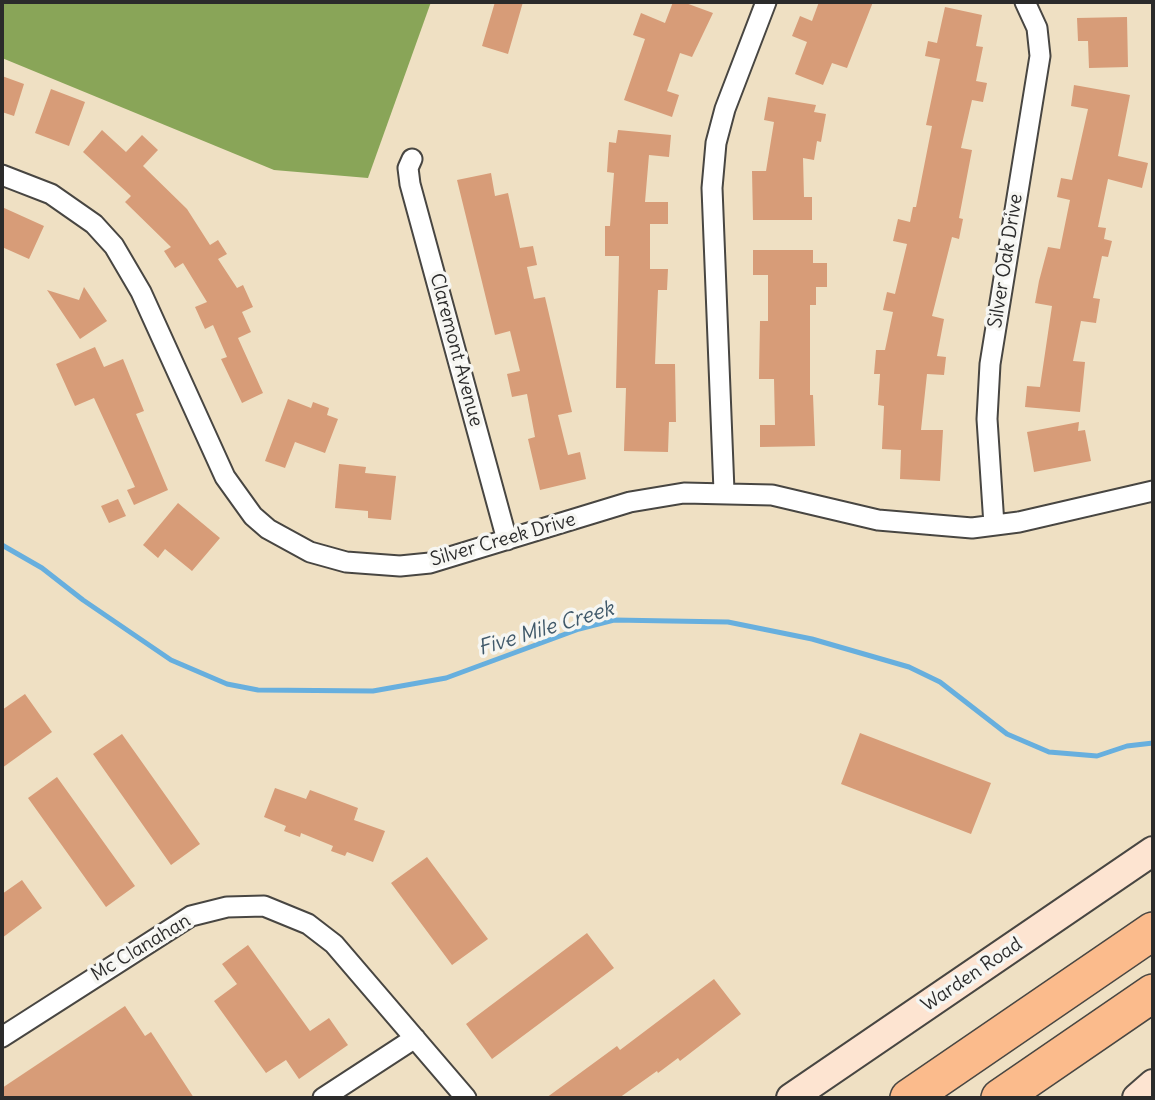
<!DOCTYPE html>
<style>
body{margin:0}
#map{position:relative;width:1155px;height:1100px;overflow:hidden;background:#efe0c3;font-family:Delius,sans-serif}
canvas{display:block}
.frame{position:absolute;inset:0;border:4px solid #2b2b2b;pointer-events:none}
</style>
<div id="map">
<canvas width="1155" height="1100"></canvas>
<div class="frame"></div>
</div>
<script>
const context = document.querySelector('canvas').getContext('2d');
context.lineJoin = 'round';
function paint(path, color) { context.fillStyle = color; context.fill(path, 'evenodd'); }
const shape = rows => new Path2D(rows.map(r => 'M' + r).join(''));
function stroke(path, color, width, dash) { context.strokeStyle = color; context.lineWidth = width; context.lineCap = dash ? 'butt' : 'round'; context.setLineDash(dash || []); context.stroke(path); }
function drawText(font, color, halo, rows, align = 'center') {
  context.font = font + ' Delius,sans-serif'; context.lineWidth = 7; context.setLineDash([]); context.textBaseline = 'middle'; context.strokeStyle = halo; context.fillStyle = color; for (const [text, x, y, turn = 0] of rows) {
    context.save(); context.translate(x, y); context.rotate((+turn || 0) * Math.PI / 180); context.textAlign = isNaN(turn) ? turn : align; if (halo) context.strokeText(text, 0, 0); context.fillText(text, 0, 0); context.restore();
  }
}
paint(shape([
 [2,2,431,2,368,178,274,170,2,58]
]), '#89a558');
stroke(shape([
 [2,545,42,568,83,600,171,660,227,684,258,690,373,691,446,678,579,629,614,620,728,622,812,639,909,667,940,682,1007,734,1049,752,1097,756,1127,746,1153,743]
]), '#67afde', 5);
paint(shape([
 [495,2,523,2,508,54,482,46],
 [673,2,683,2,713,13,692,57,680,53,667,91,679,95,672,117,624,100,645,39,633,35,641,13,665,23],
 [819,2,873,2,847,68,832,63,823,85,795,74,807,42,792,36,800,16,812,21],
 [945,7,982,15,976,46,983,47,976,81,987,83,983,102,972,100,961,148,972,150,959,218,963,219,959,239,952,237,932,316,944,319,937,356,946,357,944,375,927,374,921,430,943,430,940,481,900,479,901,450,882,449,884,406,878,405,880,374,874,374,876,350,885,350,893,312,883,310,887,292,895,294,907,244,893,241,898,219,910,222,913,207,916,207,932,126,926,125,940,59,925,56,928,41,937,43],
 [1127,17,1128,67,1089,68,1088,41,1078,41,1077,18],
 [2,76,24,84,14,116,2,112],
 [1074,85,1130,95,1118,156,1148,163,1142,188,1108,179,1098,227,1106,228,1104,239,1112,241,1108,257,1102,256,1093,298,1100,299,1096,323,1081,321,1073,361,1085,362,1080,412,1025,407,1027,386,1040,387,1052,306,1035,303,1039,281,1048,247,1060,249,1070,200,1057,197,1061,178,1072,180,1088,109,1071,106],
 [51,89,85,102,69,146,35,133],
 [768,97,816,105,814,112,826,114,821,142,817,141,814,160,803,158,804,197,812,197,812,220,753,220,752,171,766,171,774,122,764,120],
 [102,130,126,152,142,135,158,150,143,166,187,209,210,245,218,240,227,254,218,259,237,288,243,285,253,307,242,312,251,332,238,338,263,393,242,403,221,359,227,357,213,325,205,329,195,307,207,302,183,263,175,268,164,251,171,247,125,202,131,196,83,152],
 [618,130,671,135,669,157,649,155,645,202,668,202,668,224,650,224,650,269,668,269,667,290,658,290,655,364,675,364,676,422,669,422,668,452,624,451,626,388,616,388,619,256,605,256,605,226,610,226,614,173,607,172,609,142,616,143],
 [491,173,495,196,508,193,520,248,533,246,537,265,527,267,534,299,545,297,572,412,558,415,568,455,580,452,586,479,540,490,528,439,535,437,527,394,512,397,507,374,520,371,510,331,495,335,457,180],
 [2,207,44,226,29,259,2,247],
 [753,250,813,250,813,263,827,263,827,287,816,287,816,305,810,305,810,395,813,395,815,446,760,447,760,425,775,425,774,379,759,379,760,321,768,321,768,275,753,275],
 [84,287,107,321,80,339,47,290,79,300],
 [95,347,104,367,123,359,144,411,136,414,168,490,134,505,127,490,135,487,94,398,75,406,56,364],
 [288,399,311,408,313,402,329,408,327,415,338,419,325,453,295,442,285,468,265,461],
 [1079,422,1078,431,1085,430,1091,461,1034,472,1027,432],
 [339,464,366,467,365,473,396,476,391,520,368,518,368,511,335,508],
 [118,499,126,516,109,523,101,506],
 [178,503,220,538,192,571,165,549,158,558,143,545],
 [25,694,52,732,2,768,2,710],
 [860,733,991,783,971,834,841,784],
 [122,734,200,844,171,865,93,754],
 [57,777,135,886,106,907,28,798],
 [275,788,306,799,310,790,358,808,354,820,385,831,373,862,347,852,345,856,331,851,333,846,301,833,300,837,284,831,286,826,264,817],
 [427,857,488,939,452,965,391,883],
 [22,880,42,908,2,938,2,894],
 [587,933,614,968,492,1059,466,1024],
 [248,945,310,1031,329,1018,348,1045,299,1079,286,1060,266,1073,214,1001,237,984,222,964],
 [714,979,741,1014,680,1061,678,1058,658,1073,657,1071,619,1098,546,1098,617,1046,620,1050],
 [125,1006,145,1036,151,1032,194,1098,2,1098,2,1088]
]), '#d79c78');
const street = shape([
 [412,159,408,168,410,184,507,540],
 [2,175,51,194,94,224,114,246,141,292,225,477,253,516,268,529,310,552,346,562,400,566,430,563,630,502,684,493,772,495,878,520,972,528,1019,522,1153,491],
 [724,491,712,188,716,143,725,109,766,2],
 [994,525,987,419,990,364,1040,56,1037,28,1025,2],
 [2,1037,191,916,227,907,264,906,308,924,334,944,466,1098],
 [323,1098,415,1038]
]);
const secondary = shape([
 [791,1098,1153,851],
 [1137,1098,1153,1084]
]);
const highway = shape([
 [909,1098,1153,931],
 [1000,1098,1153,993]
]);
stroke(street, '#484642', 23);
stroke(secondary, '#484642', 32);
stroke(highway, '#484642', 40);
stroke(street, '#fff', 19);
stroke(secondary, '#fde4d1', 28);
stroke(highway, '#fbbb8c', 37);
drawText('19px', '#2b2b2b', '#f6f6f2', [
 ["Silver Oak Drive",1006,261,-81],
 ["Claremont Avenue",456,350,75],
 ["Silver Creek Drive",503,540,-16],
 ["Mc Clanahan",141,948,-31],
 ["Warden Road",972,975,-34]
]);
drawText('italic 21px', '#40596a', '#f6f6f2', [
 ["Five Mile Creek",546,629,-17]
]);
</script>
